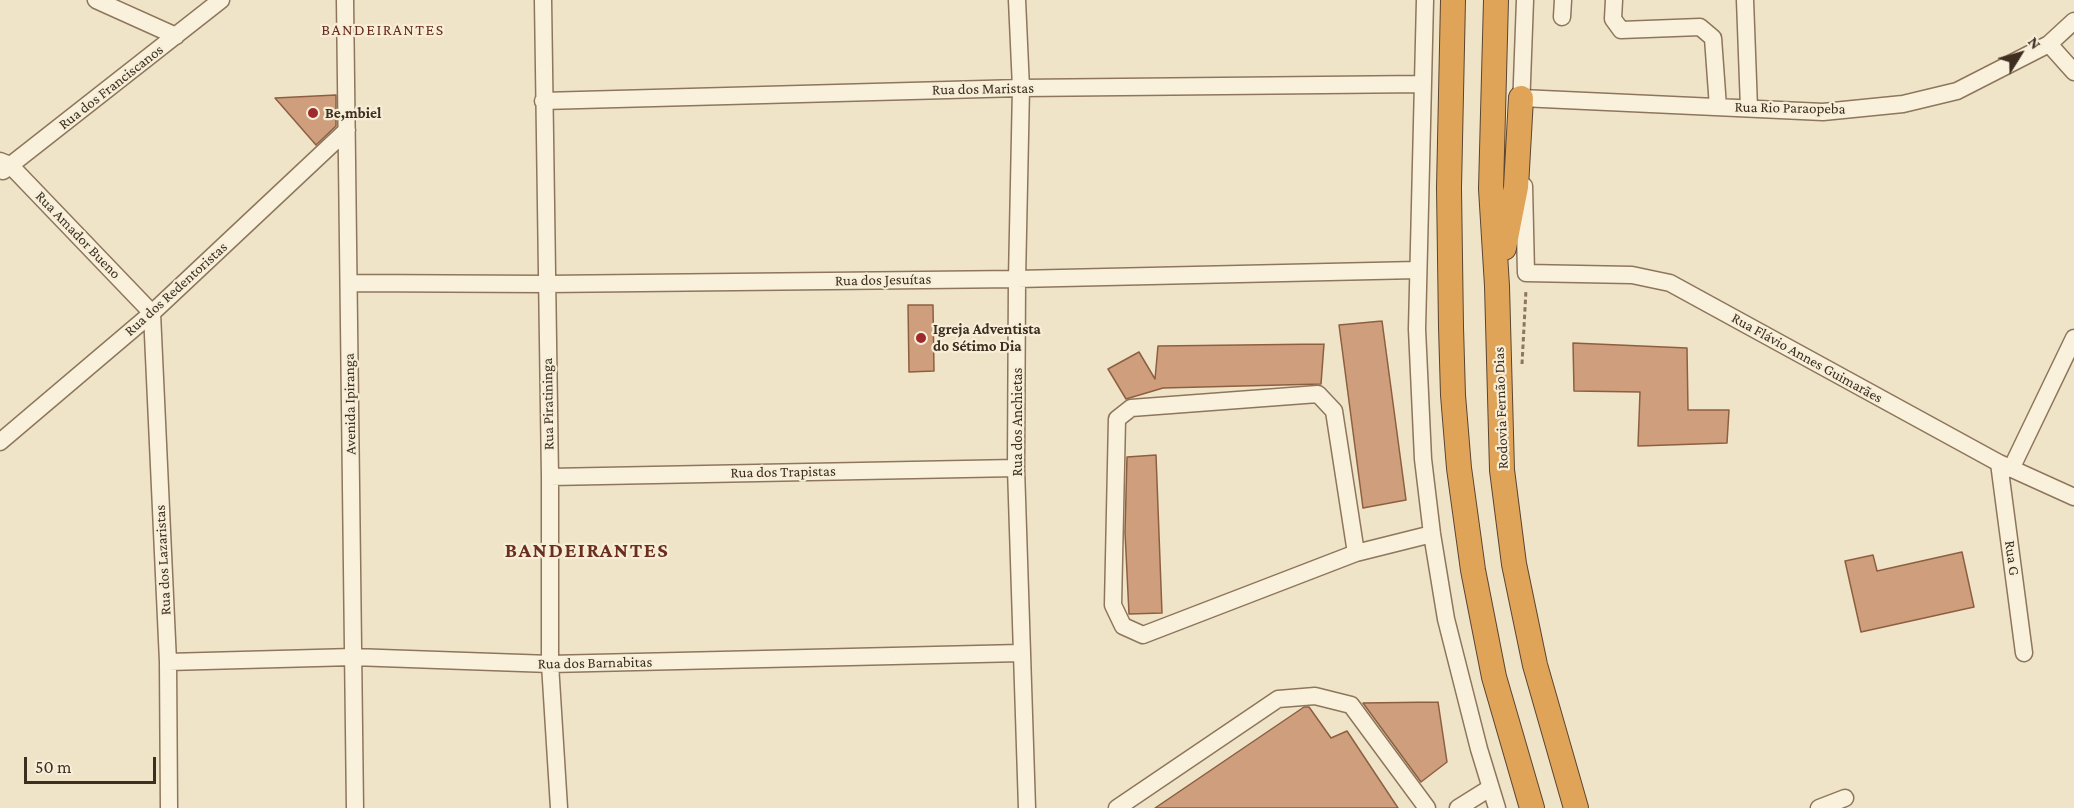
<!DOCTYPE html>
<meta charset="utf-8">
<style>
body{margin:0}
#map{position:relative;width:2074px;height:808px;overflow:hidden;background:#f0e4c8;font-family:"Crimson Pro",serif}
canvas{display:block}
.north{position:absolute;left:1990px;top:24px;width:60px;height:60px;-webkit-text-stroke:4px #f7eed8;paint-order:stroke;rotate:53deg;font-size:16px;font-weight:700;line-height:24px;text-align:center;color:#3d2e20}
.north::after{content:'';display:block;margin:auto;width:21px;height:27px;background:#3d2e20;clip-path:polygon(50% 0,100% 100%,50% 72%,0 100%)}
.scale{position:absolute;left:24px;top:757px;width:132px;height:27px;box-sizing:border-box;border:3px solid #3d2e20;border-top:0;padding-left:8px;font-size:18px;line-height:21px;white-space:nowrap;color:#3d2e20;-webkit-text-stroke:4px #f7eed8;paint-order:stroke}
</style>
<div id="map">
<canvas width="2074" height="808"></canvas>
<div class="north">N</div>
<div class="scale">50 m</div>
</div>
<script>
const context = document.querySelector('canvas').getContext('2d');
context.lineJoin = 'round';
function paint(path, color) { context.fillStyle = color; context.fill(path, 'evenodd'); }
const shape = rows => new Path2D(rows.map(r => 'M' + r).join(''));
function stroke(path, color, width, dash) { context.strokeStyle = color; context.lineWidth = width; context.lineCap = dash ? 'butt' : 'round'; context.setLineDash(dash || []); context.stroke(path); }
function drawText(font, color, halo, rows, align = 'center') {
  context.font = font + ' "Crimson Pro",serif'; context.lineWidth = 4.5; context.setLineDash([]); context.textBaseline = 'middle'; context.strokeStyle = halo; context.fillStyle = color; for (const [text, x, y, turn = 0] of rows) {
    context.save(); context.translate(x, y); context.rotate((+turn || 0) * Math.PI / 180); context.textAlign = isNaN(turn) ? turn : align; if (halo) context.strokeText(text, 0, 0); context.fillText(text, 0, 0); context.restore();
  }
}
const building = shape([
 [336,95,336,126,316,145,275,98,336,95],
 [908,305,933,305,934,371,909,372,908,305],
 [1382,321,1406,500,1363,508,1339,325,1382,321],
 [1573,343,1687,348,1688,410,1729,410,1727,443,1638,446,1640,392,1574,391,1573,343],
 [1324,344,1321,384,1163,388,1126,399,1108,369,1139,352,1155,379,1158,346,1324,344],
 [1156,455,1162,613,1129,614,1125,532,1127,457,1156,455],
 [1962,552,1974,607,1861,632,1845,561,1873,555,1877,571,1962,552],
 [1438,702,1447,762,1421,782,1363,703,1438,702],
 [1304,707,1309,707,1331,738,1347,731,1398,808,1155,808,1304,707]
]);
paint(building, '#cf9f7d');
stroke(building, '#8d5f41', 1.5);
const minor = shape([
 [96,0,176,36],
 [345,0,355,808],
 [543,0,550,477,550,664,559,808],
 [1017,0,1021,88,1017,279,1016,468,1027,808],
 [1425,0,1417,329,1423,459,1432,534,1446,619,1479,749,1497,808],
 [1614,0,1613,19,1621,30,1700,27,1713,38,1718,107],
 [1745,0,1749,108],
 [1562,17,1563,0],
 [2049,44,2074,72],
 [1521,98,1823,112,1903,104,1957,91,2049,44,2074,21],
 [543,101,1021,88,1423,84],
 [1521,109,1525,0],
 [0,161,10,165,152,313,168,662,169,808],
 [3,171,221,0],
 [1524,186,1526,273,1632,275,1670,283,1999,463,2074,497],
 [349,283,546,284,1017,279,1417,270],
 [0,442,152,313,347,130],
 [1999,463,2024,653],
 [2011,469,2074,338],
 [550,477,1016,468],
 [1356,553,1334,411,1318,394,1131,408,1117,419,1113,605,1123,626,1143,635,1356,553,1432,534],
 [168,662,353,657,550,664,1021,653],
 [1117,808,1278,699,1315,696,1351,705,1427,808],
 [1458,808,1490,788],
 [1819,808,1845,798]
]);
const highway = shape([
 [1453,0,1449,188,1451,327,1453,395,1459,468,1473,570,1494,677,1532,808],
 [1496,0,1491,189,1497,286,1502,470,1514,564,1535,665,1576,808],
 [1504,248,1516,187,1521,98]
]);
stroke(minor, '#8d765c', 19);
stroke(highway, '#5b4430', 26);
stroke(shape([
 [1522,364,1526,290]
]), '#8d765c', 3, [4.5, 3]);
stroke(minor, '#faf1dc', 16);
stroke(highway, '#e0a458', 24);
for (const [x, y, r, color] of [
 [313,113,6,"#9e2a2b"],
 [921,338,6,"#9e2a2b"]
]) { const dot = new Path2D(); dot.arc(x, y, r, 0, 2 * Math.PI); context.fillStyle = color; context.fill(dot); stroke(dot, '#f7eed8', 2); }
drawText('15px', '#3d2e20', '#f7eed8', [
 ["Rua dos Franciscanos",111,87,-38],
 ["Rua dos Maristas",983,89,-1],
 ["Rua Rio Paraopeba",1790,108,1],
 ["Rua Amador Bueno",78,235,46],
 ["Rua dos Jesuítas",883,280,-1],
 ["Rua dos Redentoristas",176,289,-42],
 ["Rua Flávio Annes Guimarães",1807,358,29],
 ["Avenida Ipiranga",350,404,-91],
 ["Rua Piratininga",548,404,-91],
 ["Rodovia Fernão Dias",1501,408,-92],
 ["Rua dos Anchietas",1017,422,-90],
 ["Rua dos Trapistas",783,472,-1],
 ["Rua G",2012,558,82],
 ["Rua dos Lazaristas",163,560,-93],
 ["Rua dos Barnabitas",595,663,-1]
]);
drawText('bold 15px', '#3d2e20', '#f7eed8', [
 ["Be,mbiel",325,113],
 ["Igreja Adventista",933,329],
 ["do Sétimo Dia",933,346]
], 'left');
context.letterSpacing = '1.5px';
drawText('16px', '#6b2e1e', '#f7eed8', [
 ["BANDEIRANTES",383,30]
]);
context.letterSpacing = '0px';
context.letterSpacing = '1.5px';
drawText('bold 21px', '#6b2e1e', '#f7eed8', [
 ["BANDEIRANTES",587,551]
]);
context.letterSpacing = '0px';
</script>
